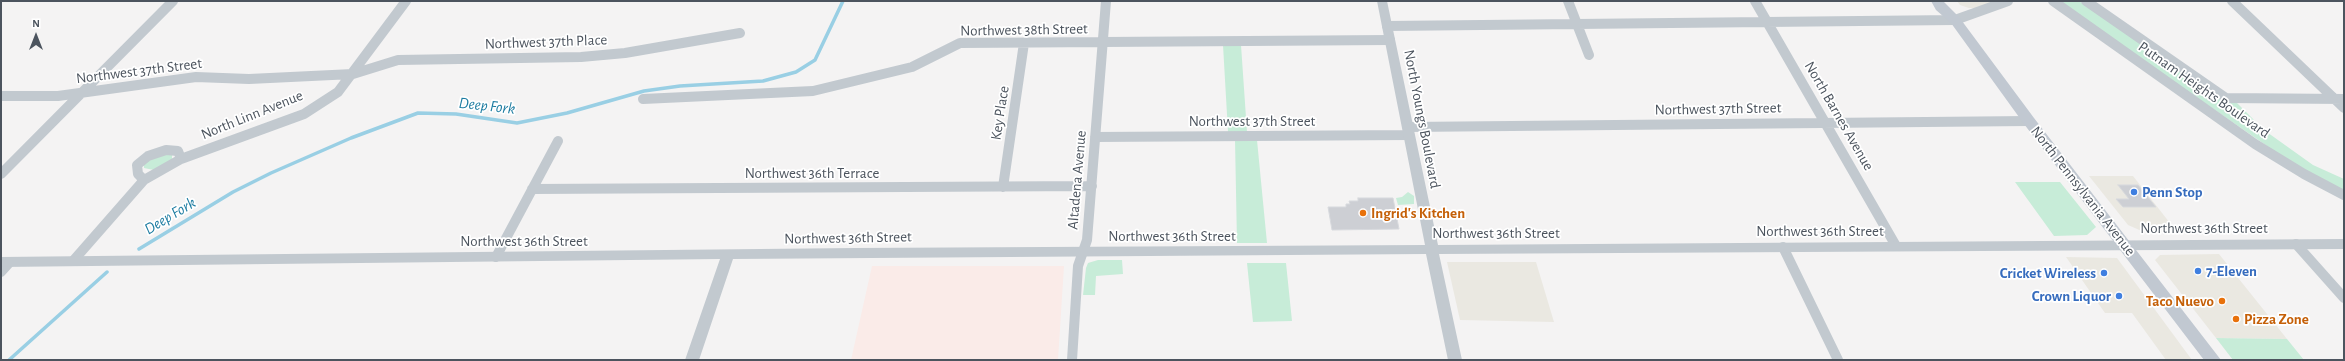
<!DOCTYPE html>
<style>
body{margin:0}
#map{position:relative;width:2345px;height:361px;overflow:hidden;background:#f4f3f3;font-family:"Alegreya Sans",sans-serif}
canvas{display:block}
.frame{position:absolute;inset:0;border:2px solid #4c545e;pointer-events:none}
.north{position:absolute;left:16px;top:16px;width:40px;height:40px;-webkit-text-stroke:3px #fff;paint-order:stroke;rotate:0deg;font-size:11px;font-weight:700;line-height:16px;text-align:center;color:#4c545e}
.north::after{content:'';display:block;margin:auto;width:14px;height:18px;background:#4c545e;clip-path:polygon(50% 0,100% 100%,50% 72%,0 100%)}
</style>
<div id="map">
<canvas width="2345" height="361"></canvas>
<div class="frame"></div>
<div class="north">N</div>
</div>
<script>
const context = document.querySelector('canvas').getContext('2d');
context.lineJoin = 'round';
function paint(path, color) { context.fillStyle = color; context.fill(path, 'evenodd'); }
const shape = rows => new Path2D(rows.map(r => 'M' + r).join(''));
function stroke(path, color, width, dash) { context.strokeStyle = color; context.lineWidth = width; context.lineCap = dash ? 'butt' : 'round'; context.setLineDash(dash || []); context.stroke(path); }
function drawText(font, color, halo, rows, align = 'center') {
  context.font = font + ' "Alegreya Sans",sans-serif'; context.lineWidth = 3.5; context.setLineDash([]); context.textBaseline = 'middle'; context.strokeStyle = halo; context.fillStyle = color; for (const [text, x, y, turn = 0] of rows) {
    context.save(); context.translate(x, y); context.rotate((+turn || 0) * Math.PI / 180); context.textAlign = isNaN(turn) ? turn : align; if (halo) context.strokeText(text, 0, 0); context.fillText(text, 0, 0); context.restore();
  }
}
paint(shape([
 [1957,1,1993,1,1979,8,1969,8,1960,5],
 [2089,176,2133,176,2177,232,2144,232,2128,225],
 [2219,254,2287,339,2216,338,2155,260,2160,255],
 [2066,257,2117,258,2192,360,2166,360,2132,313,2105,313],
 [1447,262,1536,262,1554,322,1460,320]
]), '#eae8e1');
paint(shape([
 [872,266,1064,266,1058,360,851,360]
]), '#faebe8');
paint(shape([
 [2057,1,2079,1,2224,102,2236,102,2264,130,2313,165,2344,179,2344,192,2296,166],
 [1223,45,1241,45,1247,132,1228,132],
 [1235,140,1257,140,1267,243,1237,243],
 [157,155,172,155,172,160,154,170,144,168,144,163],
 [2015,182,2060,182,2096,227,2087,235,2054,236],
 [1408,192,1414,196,1414,204,1398,205,1396,198,1402,197],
 [1098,260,1122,260,1123,274,1096,276,1095,295,1083,295,1086,268,1088,263],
 [1247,263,1286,263,1292,321,1253,322],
 [2216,338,2287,339,2304,360,2233,360]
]), '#c7ecd8');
stroke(shape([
 [139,249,233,192,271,173,351,138,418,113,456,114,517,123,567,113,644,91,680,86,763,81,796,72,815,60,843,1],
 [9,360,107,272]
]), '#99cfe4', 3.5);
const building = shape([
 [2118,185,2138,185,2156,207,2123,207,2116,199,2129,199,2118,185],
 [1358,198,1393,198,1399,229,1332,230,1328,207,1346,207,1346,204,1350,204,1349,201,1358,201,1358,198]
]);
paint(building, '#cdcfd4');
stroke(building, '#d7d9dd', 1);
stroke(shape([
 [1568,1,1589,55],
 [1755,1,1896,246],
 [2053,1,2255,144,2304,174,2344,195],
 [2086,1,2226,98,2344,99],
 [2232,1,2344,108],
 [1387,26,1955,20,2008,1],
 [1,96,58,96,196,77,249,79,353,74,398,60,581,57,625,53,740,33],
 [643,99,813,91,912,67,960,43,1390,40],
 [1408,127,2029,121],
 [1095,137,1409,135],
 [1,174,173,1],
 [144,180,138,174,137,165,148,156,166,150,178,151,181,159],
 [1003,187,1024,43],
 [532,189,1092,186],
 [2296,244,2344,298],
 [1783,247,1838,360],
 [496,257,558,141],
 [73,261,144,180,181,159,304,114,338,92,406,1],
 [1,272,10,262],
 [1072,360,1078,266,1087,240,1106,1]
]), '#c2c9cf', 10);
paint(shape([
 [1377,1,1387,1,1438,245,2344,239,2344,249,1439,254,1462,360,1448,360,1426,254,733,259,699,360,685,360,720,259,1,267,1,257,855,248,1425,245,1377,1]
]), '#c2c9cf');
paint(shape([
 [1931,1,1943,1,1959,17,2034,118,2221,360,2204,360,2024,124,1951,23,1936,10,1931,1]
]), '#c1c8d1');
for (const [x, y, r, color] of [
 [2134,192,4,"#3f7fe0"],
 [1363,213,4,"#e8710a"],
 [2198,271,4,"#3f7fe0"],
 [2104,273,4,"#3f7fe0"],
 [2119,296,4,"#3f7fe0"],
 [2222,301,4,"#e8710a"],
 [2236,319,4,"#e8710a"]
]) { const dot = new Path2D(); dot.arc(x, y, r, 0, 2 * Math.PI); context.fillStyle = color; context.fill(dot); stroke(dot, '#fff', 1.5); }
drawText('15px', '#4c545e', '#fff', [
 ["Northwest 38th Street",1024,30,-1],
 ["Northwest 37th Place",546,42,-2],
 ["Northwest 37th Street",139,71,-7],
 ["Putnam Heights Boulevard",2204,90,35],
 ["Northwest 37th Street",1718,109,-1],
 ["Key Place",1000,113,-81],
 ["North Linn Avenue",252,115,-22],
 ["North Barnes Avenue",1839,116,60],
 ["North Youngs Boulevard",1422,119,79],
 ["Northwest 37th Street",1252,121],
 ["Northwest 36th Terrace",812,173],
 ["Altadena Avenue",1077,180,-85],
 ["North Pennsylvania Avenue",2083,191,52],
 ["Northwest 36th Street",2204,228],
 ["Northwest 36th Street",1820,231],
 ["Northwest 36th Street",1496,233],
 ["Northwest 36th Street",1172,236],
 ["Northwest 36th Street",848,238,-1],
 ["Northwest 36th Street",524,241]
]);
drawText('bold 15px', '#366cbe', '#fff', [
 ["Penn Stop",2142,192],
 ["7-Eleven",2206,271],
 ["Cricket Wireless",2096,273,"right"],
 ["Crown Liquor",2111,296,"right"]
], 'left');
drawText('bold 15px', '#c56008', '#fff', [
 ["Ingrid's Kitchen",1371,213],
 ["Taco Nuevo",2214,301,"right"],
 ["Pizza Zone",2244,319]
], 'left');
drawText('italic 16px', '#1d7ca1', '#fff', [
 ["Deep Fork",487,106,6],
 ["Deep Fork",170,216,-31]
]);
</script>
